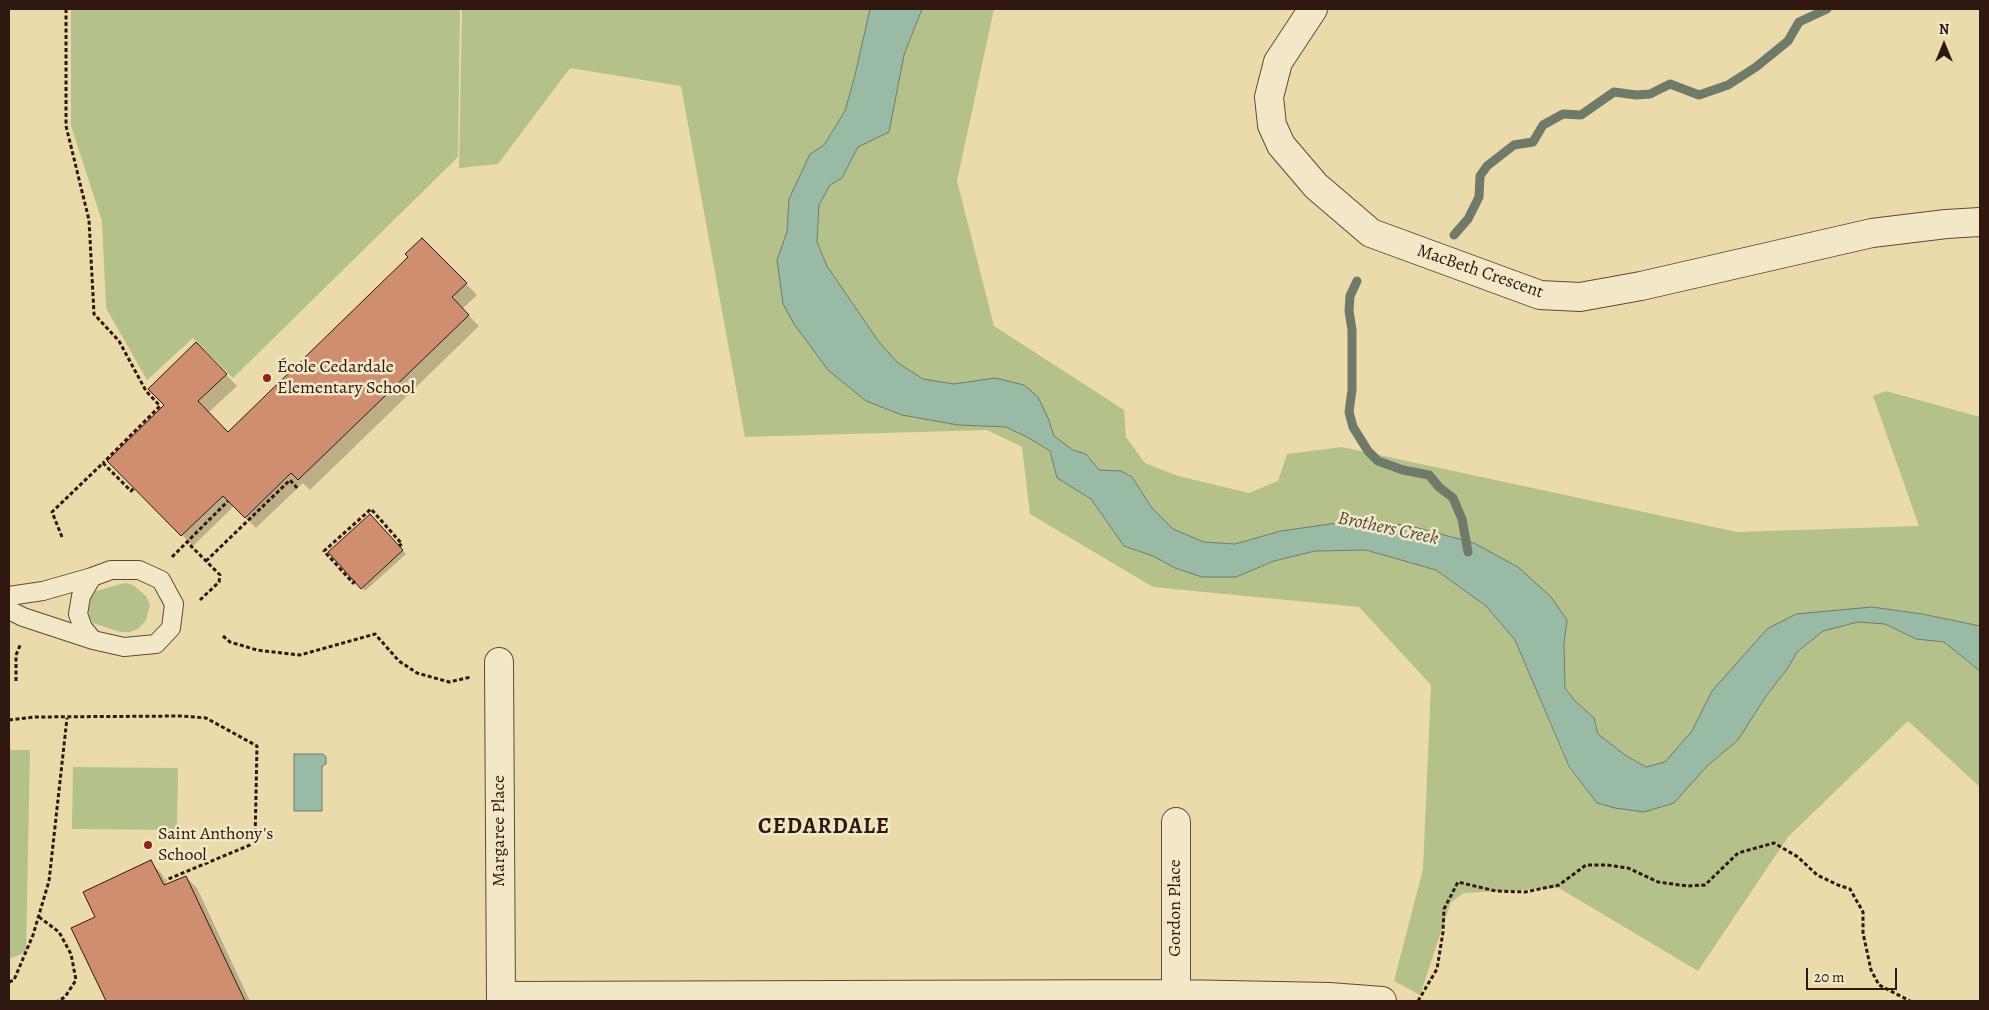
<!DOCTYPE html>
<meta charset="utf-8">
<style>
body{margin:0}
#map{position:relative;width:1989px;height:1010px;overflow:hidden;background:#ebdbaa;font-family:Alegreya,serif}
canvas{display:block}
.frame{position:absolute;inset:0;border:10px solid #301810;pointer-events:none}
.north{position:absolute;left:1919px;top:20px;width:50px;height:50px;-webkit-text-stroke:4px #f2e8c8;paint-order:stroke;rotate:0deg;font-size:14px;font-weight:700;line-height:20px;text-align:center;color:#301810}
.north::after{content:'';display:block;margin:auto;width:18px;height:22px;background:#301810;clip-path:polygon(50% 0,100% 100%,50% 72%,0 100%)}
.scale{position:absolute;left:1806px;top:968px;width:91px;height:22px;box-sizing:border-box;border:2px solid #301810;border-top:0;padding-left:6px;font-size:15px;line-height:18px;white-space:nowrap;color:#301810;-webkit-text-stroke:4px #f2e8c8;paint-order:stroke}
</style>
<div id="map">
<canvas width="1989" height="1010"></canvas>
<div class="frame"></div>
<div class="north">N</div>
<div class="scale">20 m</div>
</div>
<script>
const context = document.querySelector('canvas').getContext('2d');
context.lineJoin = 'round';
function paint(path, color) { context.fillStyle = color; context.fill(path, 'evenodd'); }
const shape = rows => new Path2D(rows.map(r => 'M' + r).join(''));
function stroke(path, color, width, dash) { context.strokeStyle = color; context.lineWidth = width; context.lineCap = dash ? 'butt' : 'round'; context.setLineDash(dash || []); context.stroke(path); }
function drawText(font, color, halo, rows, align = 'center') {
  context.font = font + ' Alegreya,serif'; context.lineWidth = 5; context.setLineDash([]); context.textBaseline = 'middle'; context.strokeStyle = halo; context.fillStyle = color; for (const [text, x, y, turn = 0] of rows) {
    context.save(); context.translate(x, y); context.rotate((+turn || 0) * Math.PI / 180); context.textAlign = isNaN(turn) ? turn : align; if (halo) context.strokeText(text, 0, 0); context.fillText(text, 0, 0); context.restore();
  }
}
paint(shape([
 [71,9,460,9,458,157,233,378,193,338,147,380,106,308,102,221,71,126],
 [462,9,870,9,855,75,845,111,824,145,810,154,789,199,787,232,777,260,866,401,902,415,958,425,1006,427,1027,437,1050,451,1057,478,1091,499,1124,546,1153,556,1175,568,1202,577,1236,577,1274,561,1315,551,1366,550,1436,570,1486,606,1515,640,1568,767,1597,803,1707,766,1738,740,1766,696,1788,668,1797,652,1823,631,1858,622,1885,624,1916,639,1944,642,1980,671,1980,787,1908,721,1788,837,1698,971,1559,888,1464,893,1451,902,1420,995,1394,981,1423,869,1431,685,1359,607,1153,587,1030,514,1022,447,987,430,745,437,681,86,570,68,498,164,459,168],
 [922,9,994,9,957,181,994,326,1124,410,1126,437,1145,463,1178,476,1249,493,1278,481,1287,454,1342,447,1737,532,1919,526,1873,396,1886,391,1980,417,1980,626,1922,614,1872,607,1857,609,1712,691,1692,731,1665,763,1646,767,1625,755,1598,734,1594,718,1575,701,1565,688,1564,643,1566,620,1474,543,1407,525,1351,521,1281,531,1235,544,1204,542,1173,529,1152,508,1132,477,1121,471,1099,470,1086,454,1073,450,1054,436,1048,418,995,378,954,384,923,379,898,363,879,342,827,266,817,242,819,205,830,185,842,178,858,147,889,132,904,55],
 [125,583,133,585,146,596,150,605,146,620,139,628,130,632,120,632,93,623,89,617,88,607,92,594,96,591],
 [9,750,30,750,26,952,9,959],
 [73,767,178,768,177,830,72,829]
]), '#b5c18b');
const water = shape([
 [870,9,922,9,904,55,889,132,858,147,842,178,830,185,819,205,817,242,827,266,879,342,898,363,923,379,954,384,995,378,1024,385,1038,397,1048,418,1054,436,1073,450,1086,454,1099,470,1121,471,1132,477,1152,508,1173,529,1204,542,1235,544,1281,531,1351,521,1407,525,1474,543,1518,567,1551,597,1567,620,1564,643,1565,688,1575,701,1594,718,1598,734,1625,755,1646,767,1665,762,1692,731,1712,691,1767,629,1796,614,1872,607,1922,614,1980,626,1980,671,1944,642,1916,639,1885,624,1858,622,1823,631,1797,652,1788,668,1766,696,1738,740,1707,766,1674,803,1644,812,1615,808,1597,803,1569,767,1515,640,1486,606,1436,570,1366,550,1315,551,1274,561,1236,577,1202,577,1175,568,1153,556,1124,546,1091,499,1057,478,1050,451,1027,437,1006,427,958,425,902,415,866,401,828,370,794,324,783,304,777,260,787,232,789,199,810,154,824,145,845,111,855,75,870,9],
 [294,754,323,754,326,757,326,764,322,766,322,811,294,811,294,754]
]);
paint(water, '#99bba5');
stroke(water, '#6f7a69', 1);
paint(shape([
 [422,239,477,295,462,309,479,326,310,490,303,483,256,528,234,506,193,546,109,461,166,405,196,344,237,386,208,413,228,434,410,257],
 [370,515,406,554,365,591,330,552],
 [150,862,161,873,168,885,186,877,197,888,250,1001,107,1001,72,929,96,917]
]), '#0003');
stroke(shape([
 [1454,235,1468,219,1479,197,1480,176,1487,166,1514,145,1533,142,1543,125,1563,114,1581,115,1614,92,1636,95,1650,94,1670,84,1699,95,1728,85,1756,67,1788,41,1799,22,1827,9],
 [1357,281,1350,296,1349,311,1352,330,1352,390,1349,412,1353,427,1368,451,1378,461,1403,470,1429,475,1439,487,1453,498,1462,519,1468,552]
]), '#6f7a69', 9);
const building = shape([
 [422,238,467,283,452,297,469,315,298,480,291,473,245,518,223,496,181,536,107,461,164,405,148,389,196,342,227,374,198,401,228,432,408,257,405,254,422,238],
 [370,514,403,550,361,589,328,552,370,514],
 [151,860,164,885,186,876,245,1001,106,1001,71,928,95,917,83,892,151,860]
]);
paint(building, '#d08e70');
stroke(building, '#301810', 1);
const service = shape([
 [9,596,43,591,92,577],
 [9,610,23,617,93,640,124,647,156,644,171,628,174,604,161,580,139,570,111,570,92,577,81,596,78,614,83,628,93,640]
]);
const minor = shape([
 [1313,9,1278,62,1269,97,1272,125,1281,145,1316,186,1371,233,1540,295,1580,297,1641,286,1872,233,1946,224,1980,222],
 [499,662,501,1001],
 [1176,822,1176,994],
 [501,996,1176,994,1329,997,1382,1001]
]);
stroke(service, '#5f4936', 20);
stroke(minor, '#5f4936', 30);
stroke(shape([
 [66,9,66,126,89,220,94,314,119,341,146,391,160,406,103,463],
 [62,537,52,512,103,463,131,491,134,488],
 [172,557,187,542],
 [206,561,290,480,298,489],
 [355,581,353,583,324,551,371,509,402,544,399,546],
 [200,600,219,582,220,575,187,542,228,501],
 [223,636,230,642,257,650,300,655,375,634,399,661,417,673,449,682,471,677],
 [16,681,16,655,21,643],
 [9,720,35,717,181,716,206,718,257,746,255,843,166,880],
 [39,917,59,932,71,954,76,980,65,997,58,1001],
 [9,982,14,980,33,935,49,881,67,718],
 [1418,1001,1437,969,1443,932,1444,909,1458,882,1496,891,1525,892,1559,885,1586,865,1607,865,1628,868,1658,882,1687,886,1705,885,1738,853,1774,843,1798,857,1817,875,1838,885,1850,889,1863,912,1863,933,1871,970,1879,985,1910,1001]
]), '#301810', 3, [4, 2.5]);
stroke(service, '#f2e8c8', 18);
stroke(minor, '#f2e8c8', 28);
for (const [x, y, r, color] of [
 [267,378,5,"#8f2418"],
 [148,845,5,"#8f2418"]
]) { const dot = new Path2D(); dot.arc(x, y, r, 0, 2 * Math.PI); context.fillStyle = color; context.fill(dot); stroke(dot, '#f2e8c8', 2); }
drawText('18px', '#301810', '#f2e8c8', [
 ["MacBeth Crescent",1480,272,19],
 ["Margaree Place",500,831,-90],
 ["Gordon Place",1176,908,-90]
]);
drawText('18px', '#301810', '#f2e8c8', [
 ["École Cedardale",277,368],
 ["Elementary School",277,389],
 ["Saint Anthony's",158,835],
 ["School",158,856]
], 'left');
drawText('italic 19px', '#50493d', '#f2e8c8', [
 ["Brothers Creek",1388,529,12]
]);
context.letterSpacing = '1px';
drawText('bold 22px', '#301810', '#f2e8c8', [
 ["CEDARDALE",824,828]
]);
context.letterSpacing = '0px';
</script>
